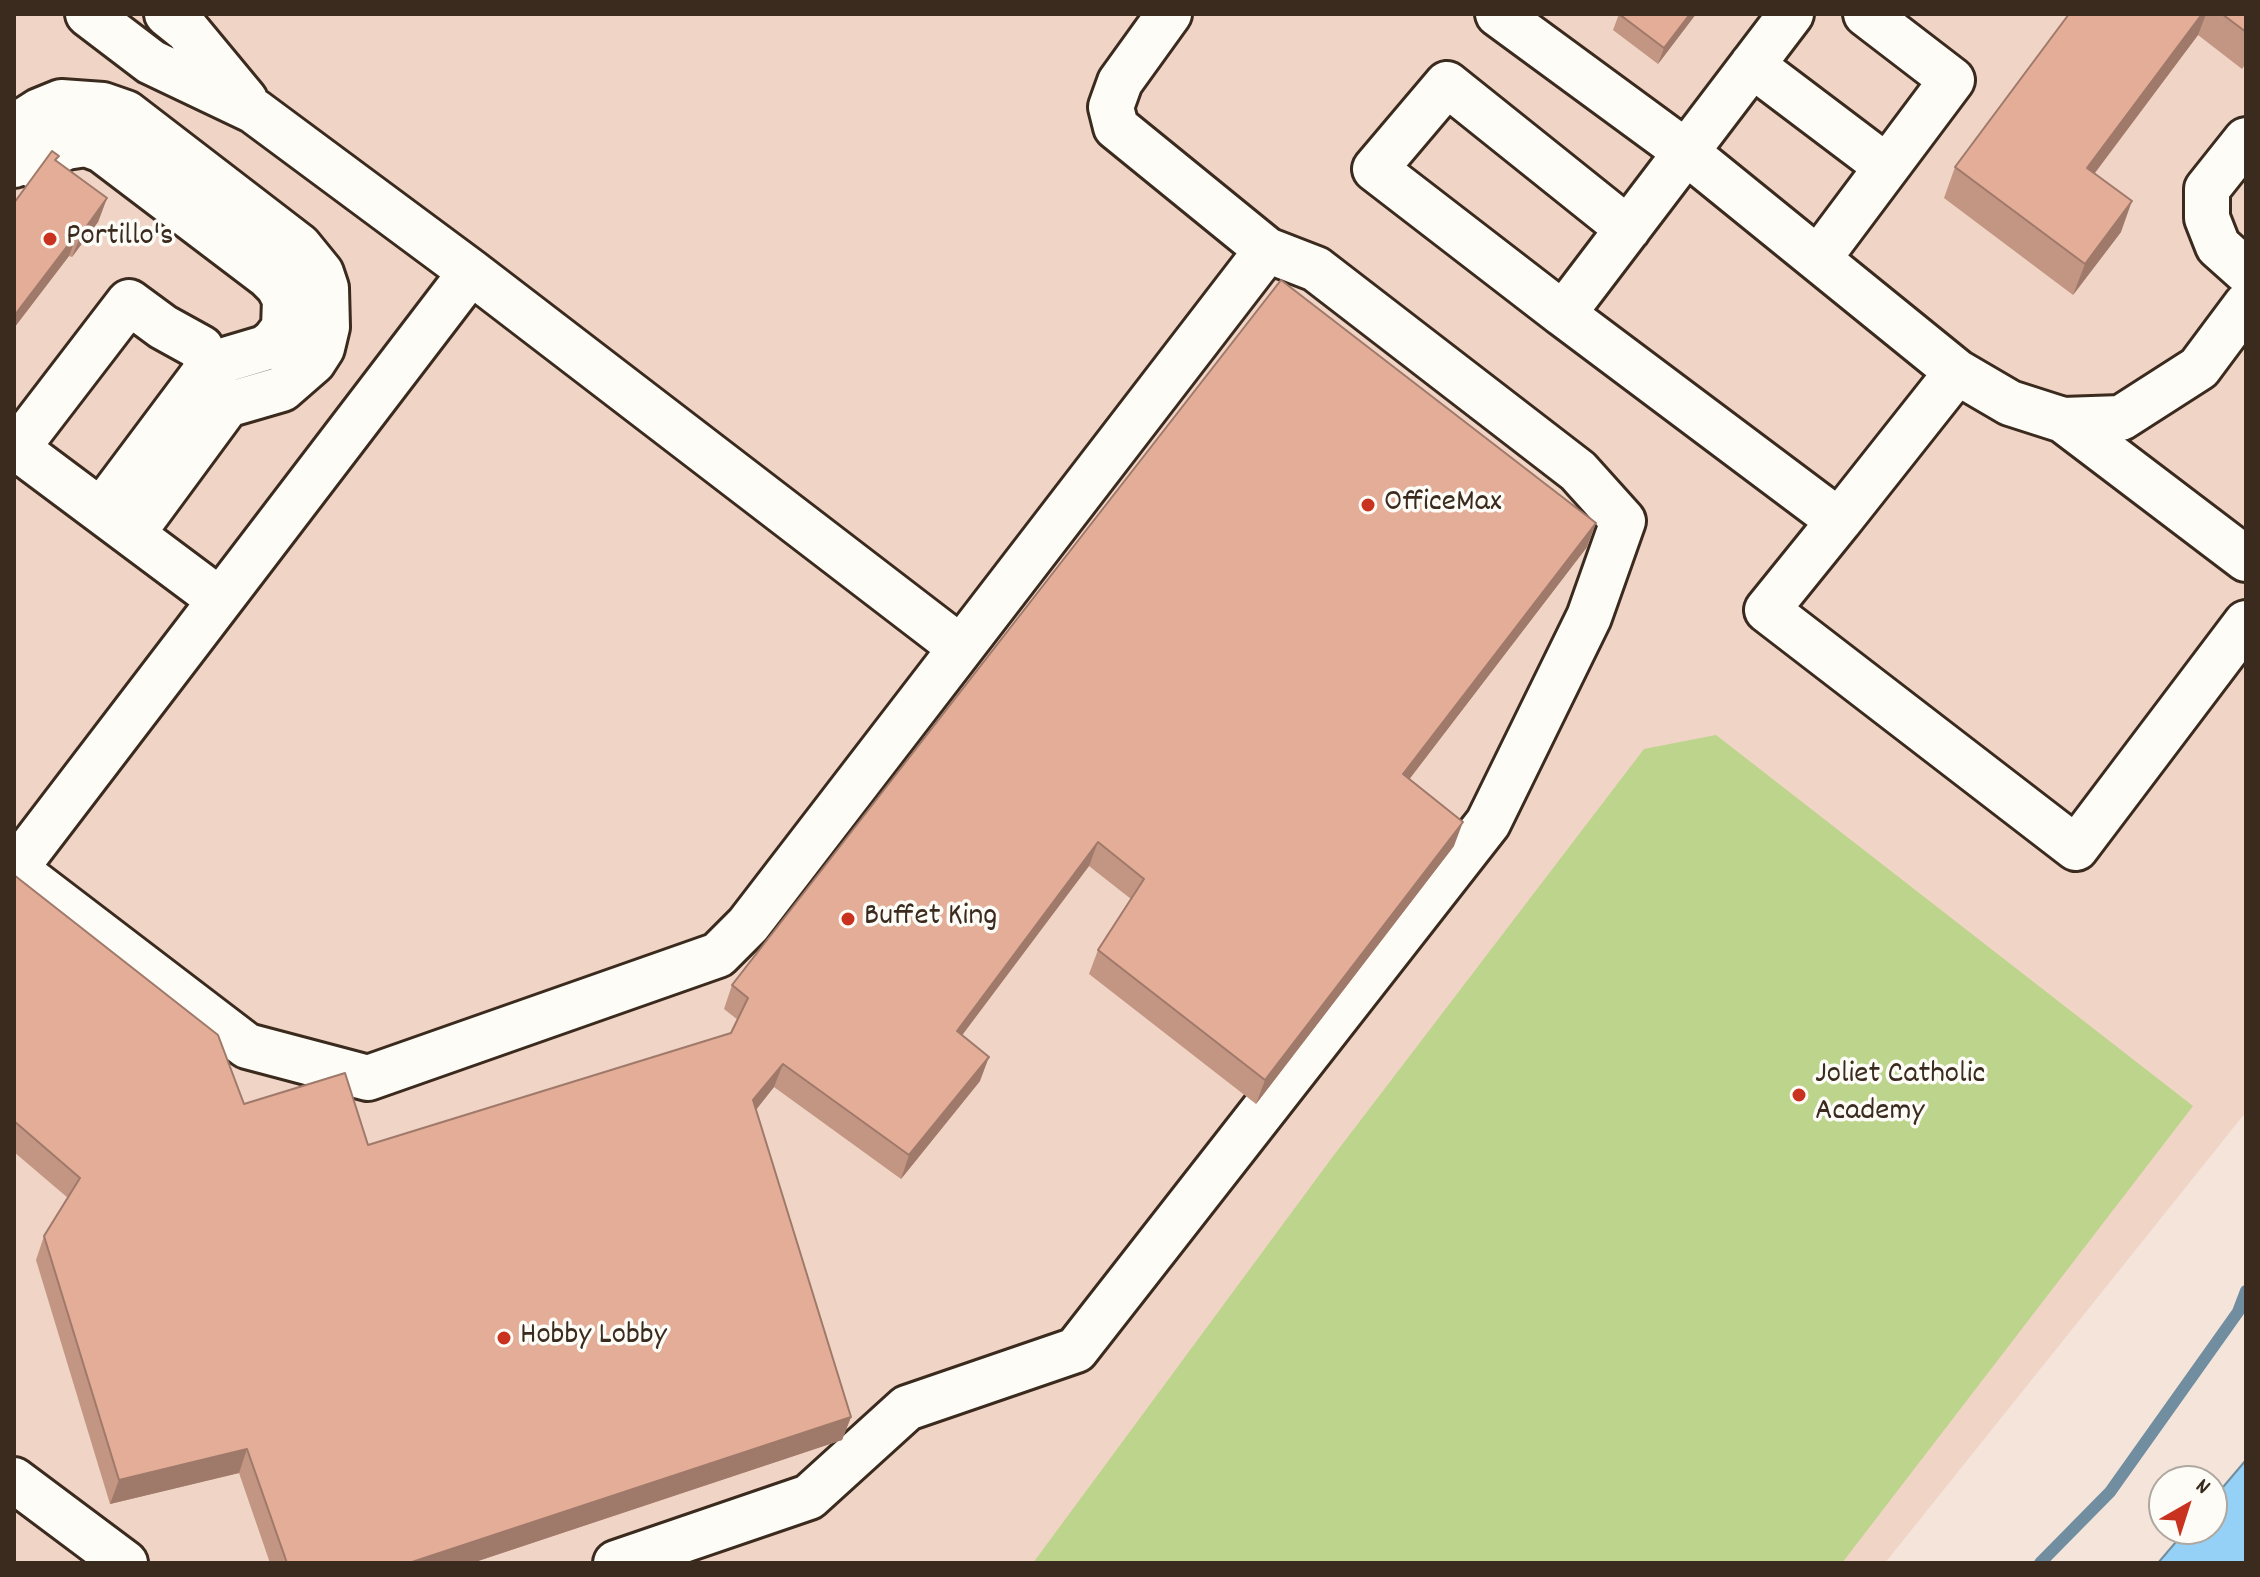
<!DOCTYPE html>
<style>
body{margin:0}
#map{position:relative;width:2260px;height:1577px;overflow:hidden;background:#f5e4da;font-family:Dekko,sans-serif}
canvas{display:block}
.frame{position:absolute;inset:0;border:16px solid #3b2a1e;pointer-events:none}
.north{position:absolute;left:2148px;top:1465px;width:80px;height:80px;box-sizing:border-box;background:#fdfcf7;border:2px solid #afa8a0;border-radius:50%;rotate:39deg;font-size:22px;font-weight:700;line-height:32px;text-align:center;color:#3b2a1e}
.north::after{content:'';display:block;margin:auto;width:28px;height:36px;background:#c8321e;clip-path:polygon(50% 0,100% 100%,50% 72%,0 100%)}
</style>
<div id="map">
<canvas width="2260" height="1577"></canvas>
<div class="frame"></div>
<div class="north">N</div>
</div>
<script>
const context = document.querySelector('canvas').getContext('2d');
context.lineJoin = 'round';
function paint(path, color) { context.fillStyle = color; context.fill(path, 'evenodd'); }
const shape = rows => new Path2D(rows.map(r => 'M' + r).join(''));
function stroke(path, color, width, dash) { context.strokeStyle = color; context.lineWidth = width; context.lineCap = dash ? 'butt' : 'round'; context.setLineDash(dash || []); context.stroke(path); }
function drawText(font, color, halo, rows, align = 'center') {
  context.font = font + ' Dekko,sans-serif'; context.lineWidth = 7; context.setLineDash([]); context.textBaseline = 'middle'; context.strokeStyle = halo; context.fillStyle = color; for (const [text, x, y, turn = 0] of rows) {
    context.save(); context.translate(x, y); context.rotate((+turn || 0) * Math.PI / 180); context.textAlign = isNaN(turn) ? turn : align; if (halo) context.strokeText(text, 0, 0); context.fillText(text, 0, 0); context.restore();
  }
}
paint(shape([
 [14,14,2246,14,2246,1112,1885,1563,14,1563]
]), '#f0d4c6');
paint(shape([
 [1716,735,2193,1106,1842,1563,1033,1563,1331,1159,1644,749]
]), '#bcd48b');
const water = shape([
 [2246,1460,2246,1563,2158,1563,2187,1529,2212,1529,2212,1500,2246,1460]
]);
paint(water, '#95d1f6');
stroke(water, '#718ea0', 2);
stroke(shape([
 [2040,1563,2110,1492,2238,1312,2246,1291]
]), '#718ea0', 12);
const minor = shape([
 [88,14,151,62,254,111,471,272,961,648],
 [167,14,187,30,245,100],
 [1498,14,1686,152,1957,372,2010,403,2063,420,2246,559],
 [1791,14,1563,314,1839,521,1767,610,2076,848,2246,623],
 [1752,65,1887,167],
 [14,127,39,111,61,102,103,105,126,113,299,246,321,273,326,288,327,327,322,348,313,362,282,389,227,405,132,534],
 [2246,140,2207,189,2207,218,2218,246,2246,271],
 [14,165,42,135,66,126],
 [35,166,40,160,66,147,86,144,102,150,268,276,278,286,285,299,284,328,274,341,265,348,228,359,208,368,101,511],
 [1818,259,1952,80,1866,14],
 [1563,314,1375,169,1447,84,1628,229],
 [2063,420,2121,418,2199,368,2246,305],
 [14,446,220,600],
 [17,448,129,302,163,327,201,348,208,368],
 [1839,521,1957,372],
 [14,868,247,1046,368,1078,718,955,748,925,1267,250,1116,127,1111,107,1120,82,1169,14],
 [15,869,471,272],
 [14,1480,125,1563],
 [616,1563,809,1497,907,1408,1076,1350,1488,823,1589,617,1623,521,1578,471,1316,269,1267,250]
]);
stroke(minor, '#3b2a1e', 50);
stroke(minor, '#fdfcf7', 44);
paint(shape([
 [1619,14,1696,14,1658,64,1613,30],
 [2069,14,2246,14,2246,63,2242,69,2198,35,2095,173,2121,232,2073,295,1944,198,1955,167],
 [57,161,107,198,98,222,72,257,69,256,14,328,14,203],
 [1587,547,1409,779,1454,846,1256,1104,1089,974,1098,950,1131,899,1089,866,962,1035,980,1081,901,1179,774,1087,756,1109,851,1417,842,1440,472,1563,270,1563,239,1473,110,1504,36,1260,44,1236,68,1198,14,1152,14,875,244,1104,368,1145,731,1033,738,1020,724,1009,732,985]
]), '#c39583');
paint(shape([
 [1690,14,1696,14,1658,64,1664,48],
 [2202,14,2206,14,2198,35,2076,198,2087,168],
 [107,198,98,222,72,257,81,234],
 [2132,201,2121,232,2073,295,2085,264],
 [78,232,69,256,14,328,14,316],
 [1596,523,1587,547,1395,798,1403,774],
 [1463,822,1454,846,1256,1104,1265,1080],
 [1098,842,1089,866,948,1054,957,1031],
 [989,1057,980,1081,901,1179,909,1155],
 [783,1064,774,1087,745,1124,753,1100],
 [851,1417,842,1440,472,1563,409,1563],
 [247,1449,239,1473,110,1504,119,1480]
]), '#9f796a');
const building = shape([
 [1619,14,1690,14,1664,48,1619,14],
 [2069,14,2202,14,2087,168,2132,201,2085,264,1955,167,2069,14],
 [2222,14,2246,14,2246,32,2222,14],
 [52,151,59,156,55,160,107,198,81,234,78,232,14,316,14,203,52,151],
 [1281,280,1596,523,1403,774,1463,822,1265,1080,1098,950,1144,879,1098,842,957,1031,989,1057,909,1155,783,1064,753,1100,851,1417,409,1563,287,1563,247,1449,119,1480,44,1236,80,1178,14,1121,14,875,218,1035,244,1104,345,1073,368,1145,731,1033,748,998,732,985,1281,280]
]);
paint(building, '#e3ad98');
stroke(building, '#9f796a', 2);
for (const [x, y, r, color] of [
 [50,239,8,"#c8321e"],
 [1368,505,8,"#c8321e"],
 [848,919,8,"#c8321e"],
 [1799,1095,8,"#c8321e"],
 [504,1338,8,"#c8321e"]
]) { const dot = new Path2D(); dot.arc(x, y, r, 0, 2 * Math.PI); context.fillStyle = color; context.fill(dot); stroke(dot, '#fdfcf7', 3); }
drawText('32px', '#3b2a1e', '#fdfcf7', [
 ["Portillo's",66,239],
 ["OfficeMax",1384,505],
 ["Buffet King",864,919],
 ["Joliet Catholic",1815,1077],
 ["Academy",1815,1114],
 ["Hobby Lobby",520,1338]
], 'left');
</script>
